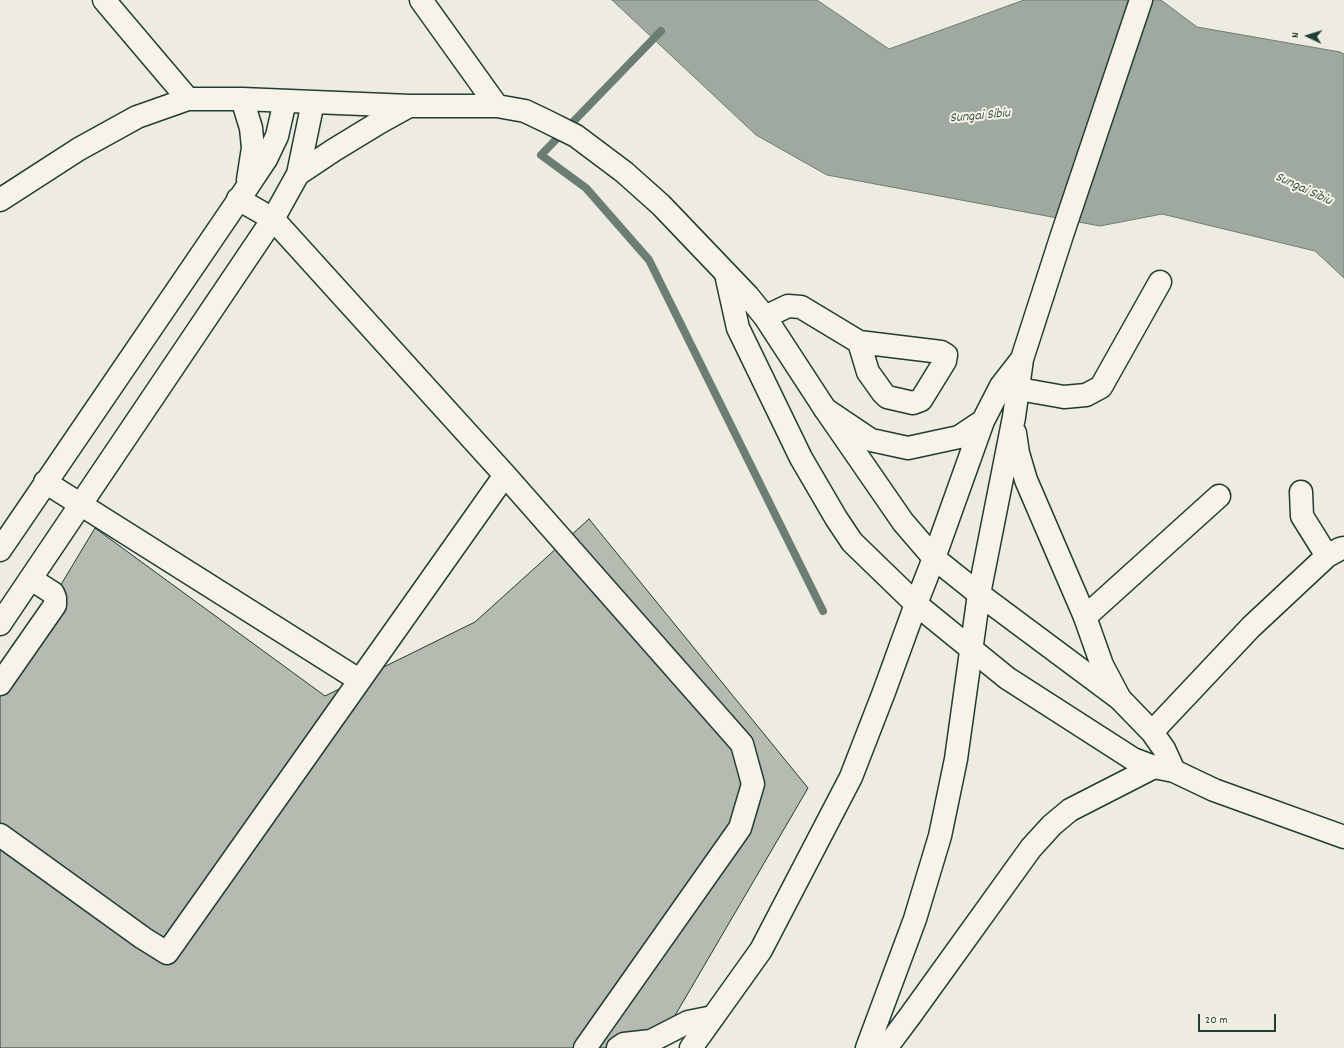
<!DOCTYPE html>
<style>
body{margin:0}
#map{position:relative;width:1344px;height:1048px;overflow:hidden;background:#eeece1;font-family:Dekko,sans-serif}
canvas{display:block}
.north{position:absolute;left:1288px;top:16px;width:40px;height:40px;-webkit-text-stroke:3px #f7f3e8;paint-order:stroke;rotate:274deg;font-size:11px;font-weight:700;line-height:16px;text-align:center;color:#1f3d34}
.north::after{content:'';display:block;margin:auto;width:14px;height:18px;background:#1f3d34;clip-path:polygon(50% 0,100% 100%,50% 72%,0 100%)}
.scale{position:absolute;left:1198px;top:1014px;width:78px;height:18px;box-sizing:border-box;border:2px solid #1f3d34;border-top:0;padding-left:5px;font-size:12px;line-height:14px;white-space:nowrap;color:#1f3d34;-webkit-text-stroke:3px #f7f3e8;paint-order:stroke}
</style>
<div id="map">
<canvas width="1344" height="1048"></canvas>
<div class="north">N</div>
<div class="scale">20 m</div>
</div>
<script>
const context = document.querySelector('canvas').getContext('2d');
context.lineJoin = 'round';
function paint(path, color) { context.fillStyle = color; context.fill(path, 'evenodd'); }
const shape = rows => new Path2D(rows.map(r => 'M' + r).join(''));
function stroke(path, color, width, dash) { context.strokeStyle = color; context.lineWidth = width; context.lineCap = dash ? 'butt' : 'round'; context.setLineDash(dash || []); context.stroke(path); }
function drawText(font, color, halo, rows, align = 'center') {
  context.font = font + ' Dekko,sans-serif'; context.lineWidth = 4; context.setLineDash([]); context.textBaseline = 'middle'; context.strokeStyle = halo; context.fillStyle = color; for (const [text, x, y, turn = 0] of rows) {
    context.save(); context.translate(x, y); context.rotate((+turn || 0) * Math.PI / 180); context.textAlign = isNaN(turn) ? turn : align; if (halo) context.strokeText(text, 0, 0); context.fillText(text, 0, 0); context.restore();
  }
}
const water = shape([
 [612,0,817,0,889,49,1024,0,1161,0,1197,27,1340,52,1344,54,1344,278,1315,251,1162,214,1100,226,827,175,756,135,612,0]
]);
paint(water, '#9fa99f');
stroke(water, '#6c7e74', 1);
stroke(shape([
 [661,31,541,155,586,188,649,260,823,611]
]), '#6c7e74', 8);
const building = shape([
 [589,519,808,788,656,1048,0,1048,0,686,95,528,325,696,475,622,589,519]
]);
paint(building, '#b5bbb0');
stroke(building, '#1f3d34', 1);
const minor = shape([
 [104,0,188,99],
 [421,0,497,106],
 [242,99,251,128,253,148,248,180],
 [298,174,334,150,380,122,409,106],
 [238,199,273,219,505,475,742,744,753,784,740,828,585,1048],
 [0,200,79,149,137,117,188,99,242,99,410,106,497,106,525,111,546,121,576,136,624,172,661,205,748,296,765,317,825,409,903,522,934,558,979,594,1120,699,1152,732,1164,749,1174,771],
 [726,274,738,328,801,458,836,518,852,542,916,604,1007,678,1133,759,1154,767,1174,771,1214,790,1344,837],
 [765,317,788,306,801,307,859,342,941,352,946,355,945,361,921,400,913,403,887,397,883,393,868,372,859,342],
 [1019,389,1064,397,1086,395,1101,387,1160,282],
 [45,482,359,680],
 [1301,492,1302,516,1327,556],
 [0,550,246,189,266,159,277,136,285,101],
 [1085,617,1219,496],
 [0,624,273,219,298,174,313,102],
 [0,684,55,605,55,598,53,593,31,579],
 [1152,732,1251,627,1327,556,1340,549,1344,548],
 [0,835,143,938,167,953,505,475],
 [618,1048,624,1044,651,1041],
 [646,1048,651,1041,688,1022,713,1017]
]);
const major = shape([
 [825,409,871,440,908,448,959,437,983,421],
 [1015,433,1018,453,1026,480,1085,617,1102,665,1120,699],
 [691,1048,761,950,851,777,884,692,916,604,934,558,983,421,1001,386,1022,359],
 [867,1048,915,919,940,836,956,759,979,594,1014,417,1022,359,1062,235,1141,0],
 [886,1048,910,1016,1031,848,1052,825,1070,810,1154,767]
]);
stroke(minor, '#1f3d34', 25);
stroke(major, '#1f3d34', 25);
stroke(minor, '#f7f3e8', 22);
stroke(major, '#f7f3e8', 22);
drawText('italic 14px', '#3f584f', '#f7f3e8', [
 ["Sungai Sibiu",980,117,-5],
 ["Sungai Sibiu",1303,190,25]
]);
</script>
